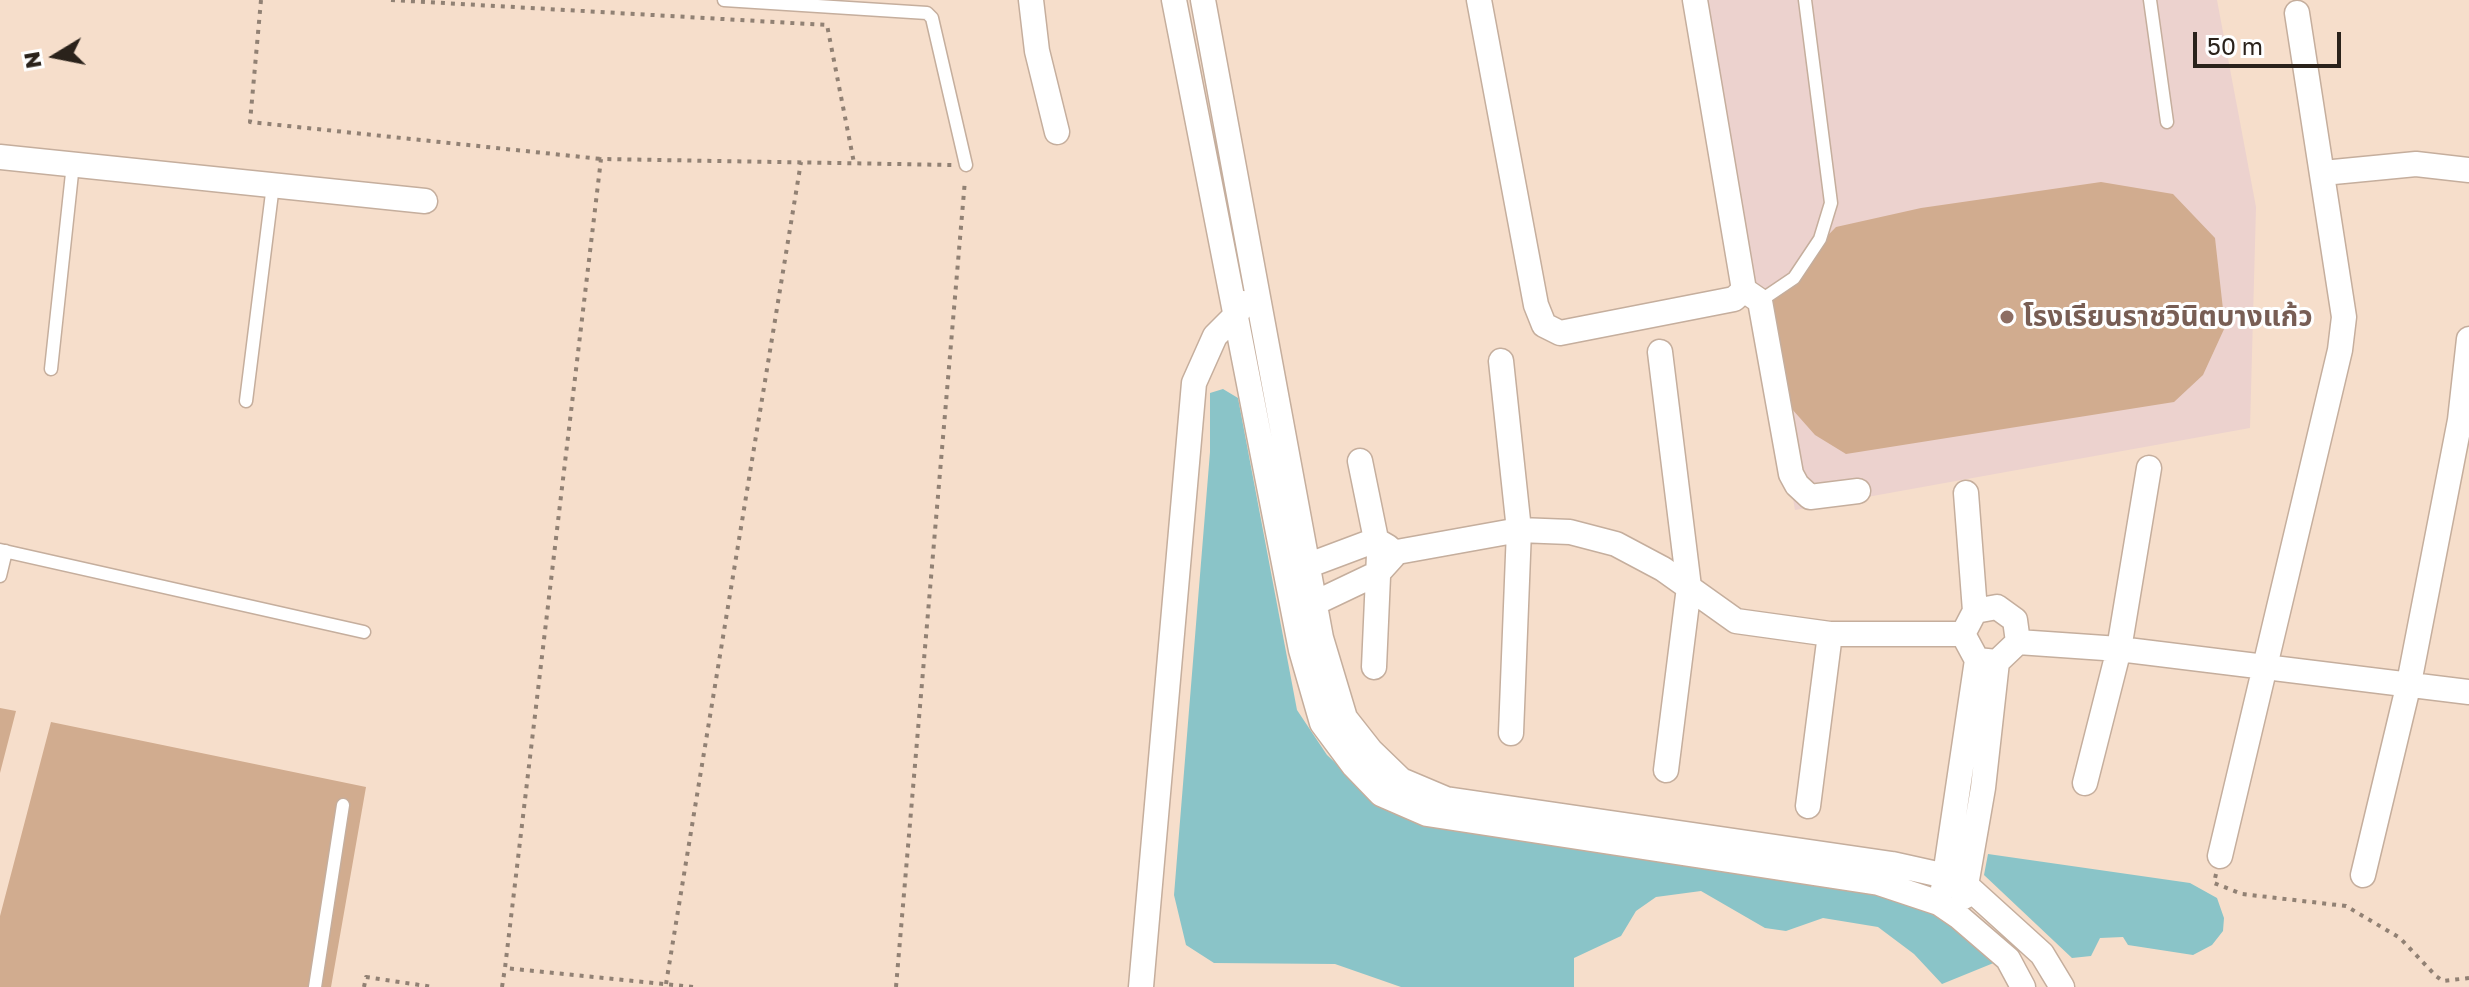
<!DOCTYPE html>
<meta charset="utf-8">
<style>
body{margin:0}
#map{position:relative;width:2469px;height:987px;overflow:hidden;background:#f6decb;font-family:"Golos Text",sans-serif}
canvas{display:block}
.north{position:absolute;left:16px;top:16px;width:80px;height:80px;-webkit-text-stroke:6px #fff;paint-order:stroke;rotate:260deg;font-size:22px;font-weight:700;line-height:32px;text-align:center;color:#2a221b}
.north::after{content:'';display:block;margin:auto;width:28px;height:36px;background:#2a221b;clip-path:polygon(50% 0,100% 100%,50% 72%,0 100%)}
.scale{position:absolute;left:2193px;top:32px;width:148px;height:36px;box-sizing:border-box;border:4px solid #2a221b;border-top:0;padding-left:10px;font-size:24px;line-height:28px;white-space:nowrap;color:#2a221b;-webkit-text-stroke:6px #fff;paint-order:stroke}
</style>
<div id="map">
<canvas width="2469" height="987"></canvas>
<div class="north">N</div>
<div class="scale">50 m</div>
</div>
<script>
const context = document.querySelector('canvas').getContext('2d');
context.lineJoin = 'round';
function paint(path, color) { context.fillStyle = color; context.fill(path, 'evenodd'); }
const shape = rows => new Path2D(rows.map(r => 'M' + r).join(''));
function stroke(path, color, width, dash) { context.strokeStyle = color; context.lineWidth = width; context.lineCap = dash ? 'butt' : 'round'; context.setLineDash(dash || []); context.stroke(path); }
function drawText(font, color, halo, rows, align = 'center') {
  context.font = font + ' "Golos Text","Noto Sans Thai",sans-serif'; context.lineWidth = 6; context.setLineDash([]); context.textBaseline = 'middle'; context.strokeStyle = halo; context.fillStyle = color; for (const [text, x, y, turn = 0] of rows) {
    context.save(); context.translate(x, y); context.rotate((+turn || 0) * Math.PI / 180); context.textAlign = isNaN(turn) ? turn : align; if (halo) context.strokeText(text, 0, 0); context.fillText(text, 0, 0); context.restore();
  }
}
paint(shape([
 [1704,0,2217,0,2256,207,2250,428,1795,510]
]), '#ecd2ce');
paint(shape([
 [2101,182,2173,194,2215,238,2225,327,2203,375,2174,402,1846,454,1815,435,1776,391,1771,294,1836,227,1921,208],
 [0,708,16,711,0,773],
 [51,722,366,787,331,987,0,987,0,916]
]), '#d1ac8f');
paint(shape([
 [1223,389,1238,398,1297,710,1327,755,1370,795,1887,888,1974,931,1996,962,1942,984,1914,954,1878,927,1823,918,1786,931,1765,928,1701,891,1656,897,1636,911,1621,936,1574,958,1574,987,1401,987,1335,964,1214,963,1186,945,1174,895,1210,452,1210,393],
 [1988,854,2190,883,2217,898,2224,918,2223,931,2212,945,2193,955,2128,945,2123,937,2100,938,2091,956,2072,958,1984,875]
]), '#8ac4c8');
const service = shape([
 [724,0,927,13,932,18,966,165],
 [2150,0,2167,122],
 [1760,301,1794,278,1820,239,1831,203,1805,0],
 [51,369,73,164],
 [246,401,273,185],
 [0,550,364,632],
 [0,576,6,551],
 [315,987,343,805]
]);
const minor = shape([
 [1031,0,1037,51,1057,132],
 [1174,0,1301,650,1322,723,1354,766,1381,794,1427,814,1879,883,1939,903,1958,916,2008,959,2023,987],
 [1203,0,1321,638,1345,718,1371,751,1401,780,1446,799,1892,864,1946,876,1967,886,2042,954,2062,987],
 [1479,0,1536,305,1544,325,1560,333,1734,299,1744,290,1695,0],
 [0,157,425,201],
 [2323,173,2416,164,2469,170],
 [1744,290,1760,301,1791,474,1797,485,1810,497,1858,491],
 [1660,352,1689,587,1666,770],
 [1501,361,1519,530,1511,733],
 [1360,461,1379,554,1374,667],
 [1966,493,1975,611],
 [1296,570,1376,540,1388,547],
 [1301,605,1315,603,1378,573,1397,552,1519,530,1570,532,1616,544,1663,569,1736,621,1830,634,1963,634],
 [1997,607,2015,620,2018,642,1997,662,1977,660,1963,634,1975,611,1997,607],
 [2018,642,2119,649,2469,692],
 [2085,783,2119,649,2149,468],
 [1808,806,1830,634],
 [2220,856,2340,350,2344,317,2297,13],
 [2363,875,2409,683,2460,420,2469,339],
 [1943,889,1977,660],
 [1964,897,1983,788,1997,662],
 [1141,987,1194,383,1215,336,1237,314,1243,303]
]);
stroke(service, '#c5ae9d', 15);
stroke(minor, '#c5ae9d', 27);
stroke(shape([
 [261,0,250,122,601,159],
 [391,0,827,25,854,163],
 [2216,874,2214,883,2242,894,2346,906,2400,938,2436,976,2443,981,2469,978],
 [666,984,801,162],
 [364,987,366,977,433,987],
 [502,987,505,968],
 [693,987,505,968,601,159,953,165],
 [896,987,965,180]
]), '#918174', 4, [4, 6]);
stroke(service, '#fff', 12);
stroke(minor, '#fff', 24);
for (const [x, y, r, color] of [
 [2007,317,8,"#8d6e63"]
]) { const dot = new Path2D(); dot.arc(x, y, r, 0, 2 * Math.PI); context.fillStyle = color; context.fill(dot); stroke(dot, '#fff', 3); }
drawText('bold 28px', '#785e54', '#fff', [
 ["โรงเรียนราชวินิตบางแก้ว",2023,317]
], 'left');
</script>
